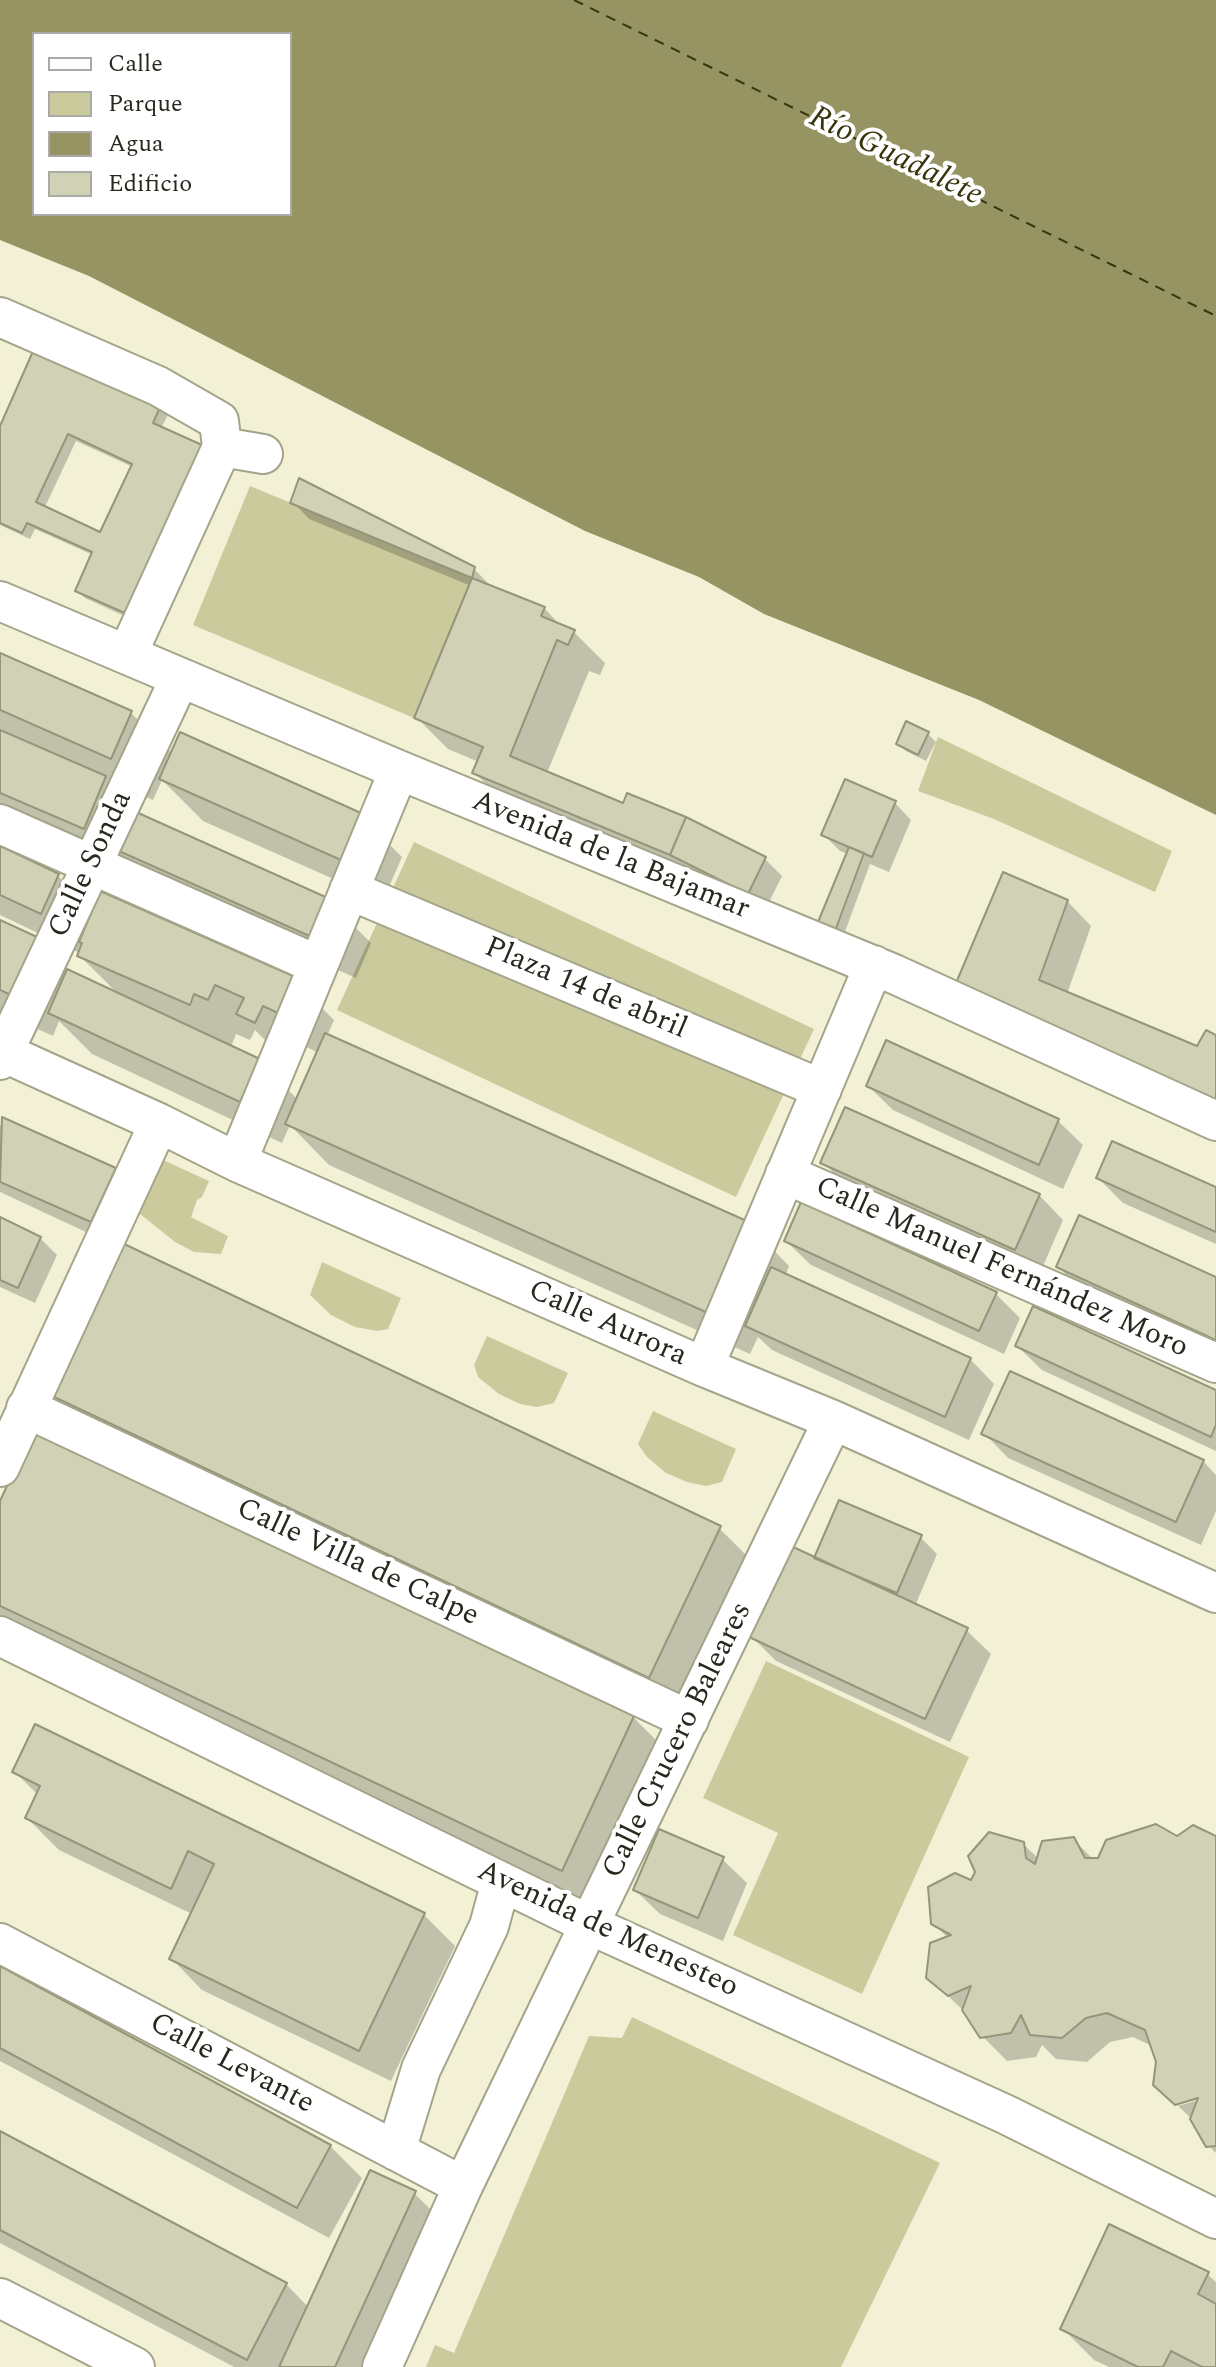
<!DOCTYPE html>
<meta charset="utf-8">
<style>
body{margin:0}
#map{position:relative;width:1216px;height:2367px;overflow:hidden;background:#f2f1d6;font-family:Spectral,serif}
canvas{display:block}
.legend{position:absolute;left:32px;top:32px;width:260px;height:184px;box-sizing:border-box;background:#fff;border:2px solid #a9a9a5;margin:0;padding:10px 14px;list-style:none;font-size:24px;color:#29281e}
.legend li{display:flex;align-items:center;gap:16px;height:40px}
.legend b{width:40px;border:2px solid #a9a9a5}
</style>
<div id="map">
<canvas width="1216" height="2367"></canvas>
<ul class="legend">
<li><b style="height:10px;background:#fff"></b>Calle</li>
<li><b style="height:22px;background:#cbca9d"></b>Parque</li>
<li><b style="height:22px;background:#969463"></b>Agua</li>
<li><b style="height:22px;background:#d1d1b6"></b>Edificio</li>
</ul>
</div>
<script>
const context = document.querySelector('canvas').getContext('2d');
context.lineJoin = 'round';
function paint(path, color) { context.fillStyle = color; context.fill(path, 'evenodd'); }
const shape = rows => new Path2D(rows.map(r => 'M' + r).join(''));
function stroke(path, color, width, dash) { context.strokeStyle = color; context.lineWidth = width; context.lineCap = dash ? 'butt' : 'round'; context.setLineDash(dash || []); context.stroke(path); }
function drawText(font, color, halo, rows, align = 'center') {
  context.font = font + ' Spectral,serif'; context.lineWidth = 8; context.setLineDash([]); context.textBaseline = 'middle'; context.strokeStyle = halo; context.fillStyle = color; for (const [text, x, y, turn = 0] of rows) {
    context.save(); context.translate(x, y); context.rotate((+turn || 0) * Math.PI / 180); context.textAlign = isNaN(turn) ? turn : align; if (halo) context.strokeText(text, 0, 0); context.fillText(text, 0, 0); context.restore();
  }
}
paint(shape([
 [250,486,472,578,414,718,193,625],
 [938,737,1172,851,1155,892,994,819,918,791],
 [414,842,814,1029,736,1197,337,1010],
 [163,1160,209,1181,202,1197,197,1200,191,1217,228,1236,221,1254,194,1252,175,1242,140,1214],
 [322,1262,401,1298,388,1329,378,1331,355,1327,331,1315,310,1295],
 [487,1336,568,1373,554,1403,537,1407,520,1404,499,1394,478,1377,474,1365],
 [653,1411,736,1449,722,1482,706,1486,687,1482,666,1473,647,1457,638,1444],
 [766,1661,969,1757,862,1994,733,1935,778,1833,703,1798],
 [632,2017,940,2163,841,2367,426,2367,435,2345,454,2353,589,2036,622,2038]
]), '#cbca9d');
paint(shape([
 [0,0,1216,0,1216,815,979,700,764,614,699,577,585,531,89,276,0,240],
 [34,34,290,34,290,214,34,214]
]), '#969463');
paint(shape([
 [160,407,168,415,161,428,144,625,85,598,77,591,93,555,35,529,30,539,0,525,0,431],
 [76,441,133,467,101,535,44,509],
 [293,502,474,569,491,586,544,608,562,627,574,632,605,663,600,675,589,671,547,773,624,805,685,819,765,859,782,876,765,910,506,804,474,772,479,762,448,749,416,717,471,586,309,519],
 [0,655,131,713,173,754,360,815,402,857,383,901,203,821,162,780,153,800,107,780,146,818,329,901,371,943,356,978,163,892,130,859,126,870,0,815],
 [928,734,936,742,926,761,906,751,898,743],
 [895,803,911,820,889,872,870,864,843,937,828,930,848,854,840,851,823,834],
 [0,848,58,876,94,911,102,894,292,978,334,1020,327,1036,748,1224,789,1266,785,1276,970,1359,994,1384,969,1440,772,1350,758,1337,750,1354,329,1165,290,1125,282,1143,92,1054,59,1021,53,1036,0,1012,0,922,36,938,70,973,119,995,79,955,80,953,0,915],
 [255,1030,280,1055,297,1064,306,1047,319,1053,298,1100,259,1060,231,1047,236,1034,250,1040],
 [1067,901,1091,926,1067,994,1198,1049,1216,1038,1216,1112,983,1007],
 [868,1086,1058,1121,1083,1145,1063,1189,893,1110],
 [3,1120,114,1170,139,1195,116,1246,0,1192,0,1126],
 [823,1162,1039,1195,1063,1220,1040,1273,847,1187],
 [1098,1178,1216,1189,1216,1244,1123,1203],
 [0,1220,40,1238,57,1255,35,1303,0,1287],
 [786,1241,996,1294,1020,1318,1004,1354,811,1265],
 [1058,1267,1216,1280,1216,1352,1083,1291],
 [1017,1346,1216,1392,1216,1451,1042,1370],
 [53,1395,719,1528,761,1570,691,1719,94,1437],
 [984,1433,1203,1461,1216,1475,1216,1511,1201,1545,1008,1458],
 [0,1506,633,1717,675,1759,604,1912,0,1625],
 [920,1537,937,1554,915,1606,966,1630,991,1654,950,1742,776,1661,751,1636,816,1560],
 [14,1771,424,1915,455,1946,391,2081,202,1990,171,1958,192,1914,59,1850,27,1818,38,1795],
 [1073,1839,1094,1860,1177,1839,1216,1839,1216,2153,1208,2145,1195,2122,1155,2084,1158,2062,1152,2046,1133,2037,1110,2042,1087,2062,1056,2059,1042,2045,1036,2057,1007,2061,982,2036,966,2013,928,1977,948,1938,933,1923,972,1882,1023,1844,1039,1859],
 [1207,2093,1208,2097,1178,2106,1178,2102],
 [722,1859,747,1883,723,1941,660,1914,635,1890],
 [0,1969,330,2146,362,2178,329,2238,0,2061],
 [0,2134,286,2284,309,2308,414,2193,439,2218,370,2367,234,2367,0,2243],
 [1207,2274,1216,2282,1216,2367,1109,2367,1094,2360,1062,2328]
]), '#0003');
stroke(shape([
 [574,0,1216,316]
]), '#37350c', 2, [10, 8]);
const building = shape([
 [34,349,161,405,153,423,211,449,136,618,75,591,92,552,27,523,22,533,0,523,0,426,34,349],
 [68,434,132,464,100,532,36,502,68,434],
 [299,478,475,567,472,578,290,503,299,478],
 [472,578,545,607,541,616,575,630,568,645,557,640,510,756,623,803,627,793,686,817,670,855,472,773,483,747,414,718,472,578],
 [0,653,132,711,111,759,0,710,0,653],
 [906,721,929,732,918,755,896,744,906,721],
 [0,730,106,776,84,829,0,793,0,730],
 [180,732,361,813,341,860,159,779,180,732],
 [845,779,896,801,872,857,821,835,845,779],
 [136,812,330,899,314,938,119,851,136,812],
 [686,817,766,857,748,894,670,855,686,817],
 [0,846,59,874,41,914,0,895,0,846],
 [849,847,864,853,835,931,818,922,849,847],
 [1003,872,1068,900,1039,980,1197,1046,1206,1030,1216,1035,1216,1101,956,983,1003,872],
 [100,891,293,976,278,1013,263,1006,255,1023,236,1014,244,998,215,985,208,1000,194,994,190,1005,77,956,82,943,79,942,100,891],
 [0,920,37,937,11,995,0,990,0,920],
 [67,969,260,1059,240,1102,48,1013,67,969],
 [325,1033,749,1222,708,1313,285,1124,325,1033],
 [886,1040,1059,1119,1039,1165,866,1086,886,1040],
 [845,1107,1040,1194,1015,1250,820,1163,845,1107],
 [2,1117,116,1168,91,1222,0,1182,2,1117],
 [1112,1141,1216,1187,1216,1232,1096,1178,1112,1141],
 [801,1202,997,1292,979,1331,784,1241,801,1202],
 [1079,1215,1216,1277,1216,1340,1056,1267,1079,1215],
 [0,1217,41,1237,18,1288,0,1280,0,1217],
 [122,1243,721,1526,649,1678,50,1395,122,1243],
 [771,1267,971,1358,945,1417,745,1326,771,1267],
 [1033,1306,1216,1390,1216,1425,1211,1437,1015,1346,1033,1306],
 [1010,1371,1204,1460,1176,1522,981,1434,1010,1371],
 [32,1432,634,1716,562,1871,0,1606,0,1501,32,1432],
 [839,1500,922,1535,897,1593,814,1558,839,1500],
 [791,1546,968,1628,925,1719,749,1637,791,1546],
 [35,1724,425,1913,359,2051,169,1959,214,1864,188,1851,171,1889,25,1818,40,1786,12,1772,35,1724],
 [1156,1824,1177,1836,1193,1825,1216,1836,1216,2146,1206,2147,1190,2119,1198,2098,1175,2105,1153,2085,1156,2062,1145,2030,1107,2013,1086,2018,1062,2038,1030,2035,1021,2015,1011,2033,980,2038,962,2010,971,1986,948,1996,926,1978,930,1943,951,1935,931,1924,928,1887,955,1873,971,1880,975,1872,968,1856,989,1832,1024,1842,1026,1858,1035,1864,1042,1841,1074,1837,1085,1858,1098,1858,1106,1840,1156,1824],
 [659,1829,724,1857,698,1918,633,1890,659,1829],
 [0,1966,331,2145,297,2208,0,2048,0,1966],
 [0,2131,287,2283,247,2360,0,2230,0,2131],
 [370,2170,416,2191,335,2367,279,2367,370,2170],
 [1109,2224,1209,2272,1198,2294,1216,2304,1216,2367,1202,2367,1171,2351,1163,2367,1138,2367,1060,2329,1109,2224]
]);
paint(building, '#d1d1b6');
stroke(building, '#95957b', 2);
const minor = shape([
 [0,317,158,386,219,421,222,447,127,655],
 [222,447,263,454],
 [0,601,399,770,894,974,1216,1121],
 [0,824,318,965],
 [349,890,822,1089],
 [0,1051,159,1123,237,1162,704,1367,833,1420,1216,1593],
 [0,1060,180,678],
 [237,1162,399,770],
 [785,1174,1216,1363],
 [704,1367,874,965],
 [26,1408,689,1720],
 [0,1467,159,1123],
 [0,1636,590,1925,1007,2115,1216,2219],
 [0,1943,463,2186],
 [396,2151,421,2069,489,1926,501,1882],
 [0,2298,135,2367],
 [382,2367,463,2186,833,1420]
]);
stroke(minor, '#a4a48a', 42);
stroke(minor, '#fff', 38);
drawText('30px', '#29281e', '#fff', [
 ["Avenida de la Bajamar",610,857,22],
 ["Calle Sonda",92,865,-65],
 ["Plaza 14 de abril",585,990,23],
 ["Calle Manuel Fernández Moro",1001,1269,24],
 ["Calle Aurora",607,1325,24],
 ["Calle Villa de Calpe",357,1564,25],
 ["Calle Crucero Baleares",679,1741,-64],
 ["Avenida de Menesteo",607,1931,25],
 ["Calle Levante",231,2065,28]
]);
drawText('italic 32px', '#37350c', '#fff', [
 ["Río Guadalete",895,158,26]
]);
</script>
